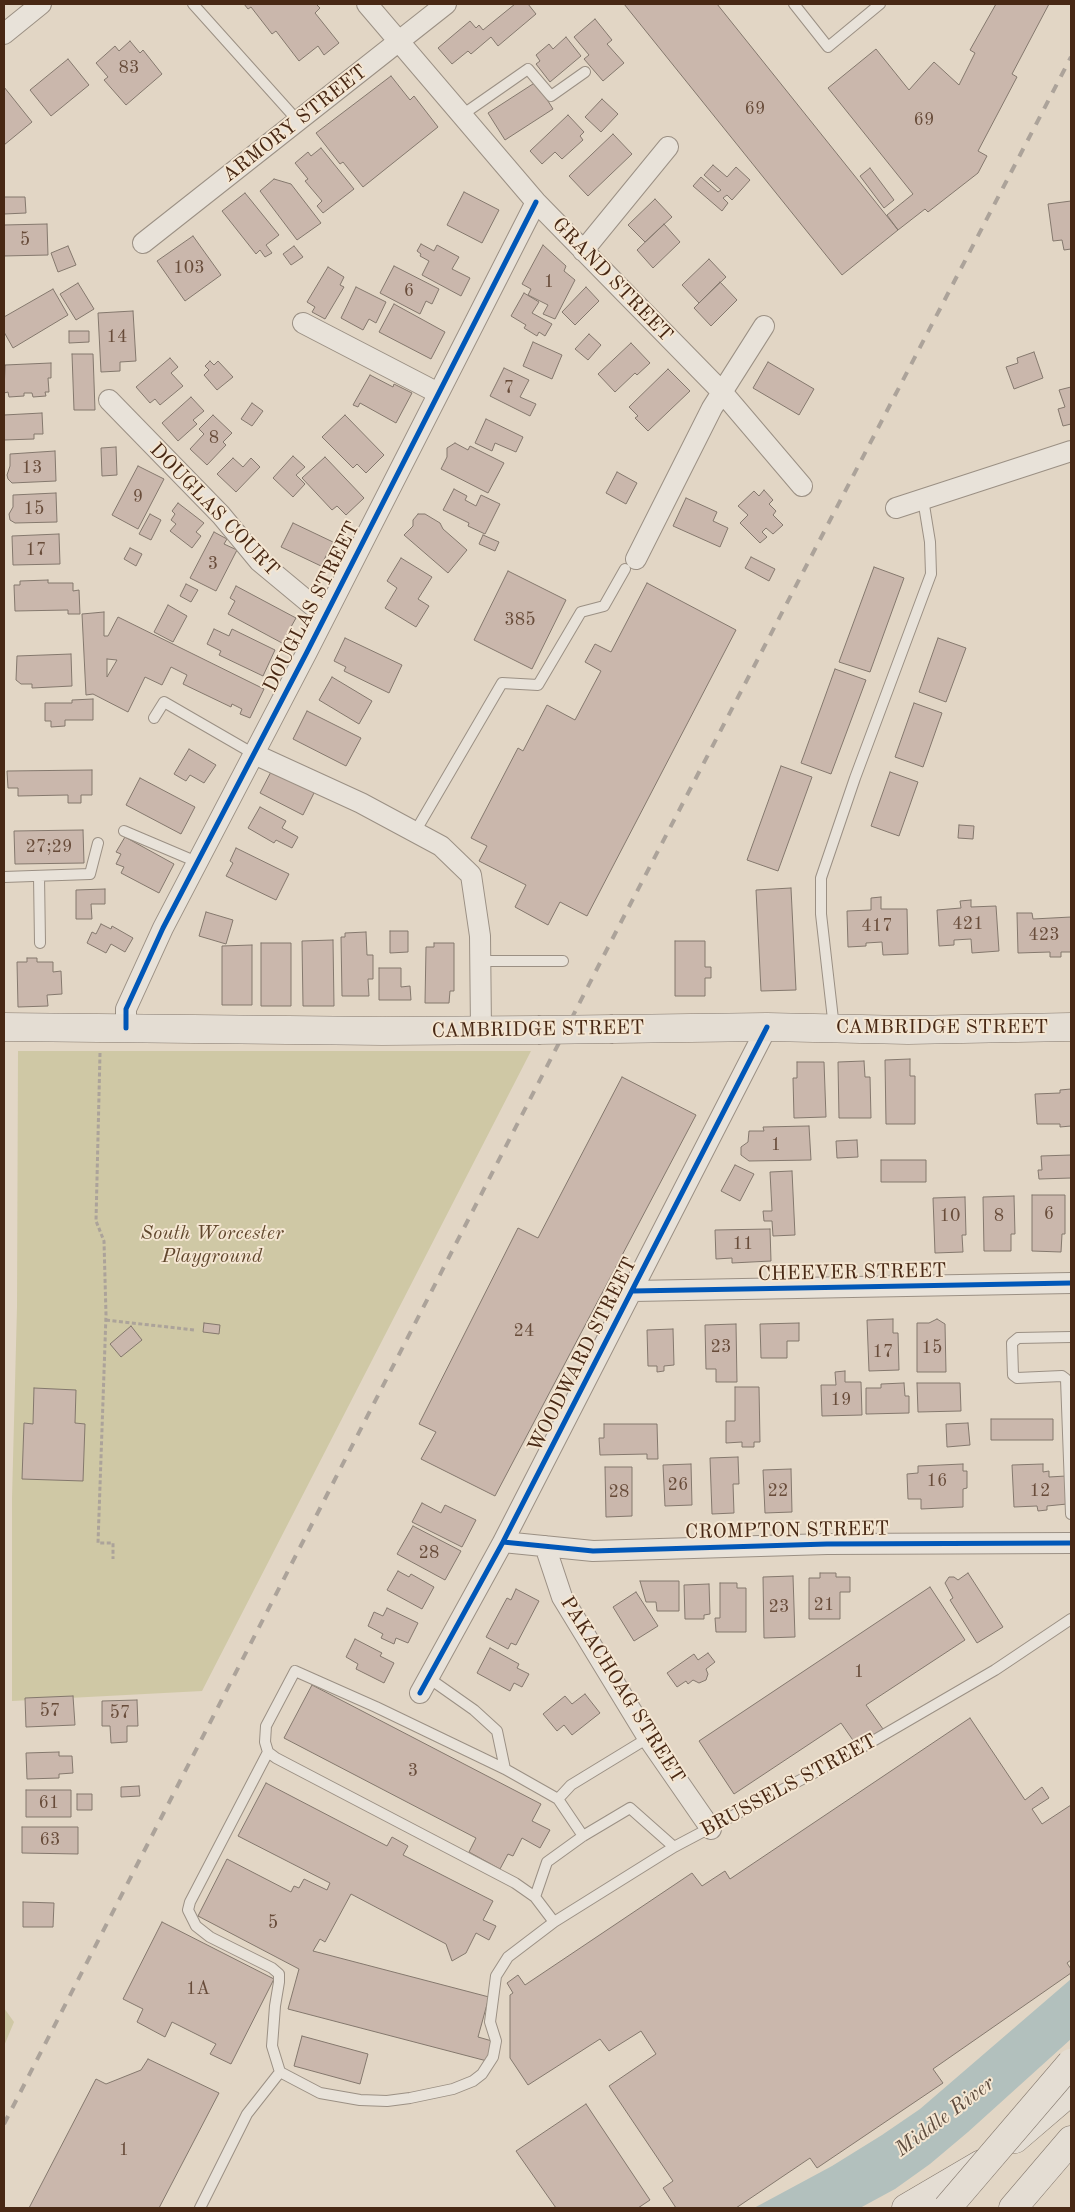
<!DOCTYPE html>
<style>
body{margin:0}
#map{position:relative;width:1075px;height:2212px;overflow:hidden;background:#e2d6c5;font-family:"Old Standard TT",serif}
canvas{display:block}
.frame{position:absolute;inset:0;border:5px solid #482814;pointer-events:none}
</style>
<div id="map">
<canvas width="1075" height="2212"></canvas>
<div class="frame"></div>
</div>
<script>
const context = document.querySelector('canvas').getContext('2d');
context.lineJoin = 'round';
function paint(path, color) { context.fillStyle = color; context.fill(path, 'evenodd'); }
const shape = rows => new Path2D(rows.map(r => 'M' + r).join(''));
function stroke(path, color, width, dash) { context.strokeStyle = color; context.lineWidth = width; context.lineCap = dash ? 'butt' : 'round'; context.setLineDash(dash || []); context.stroke(path); }
function drawText(font, color, halo, rows, align = 'center') {
  context.font = font + ' "Old Standard TT",serif'; context.lineWidth = 4; context.setLineDash([]); context.textBaseline = 'middle'; context.strokeStyle = halo; context.fillStyle = color; for (const [text, x, y, turn = 0] of rows) {
    context.save(); context.translate(x, y); context.rotate((+turn || 0) * Math.PI / 180); context.textAlign = isNaN(turn) ? turn : align; if (halo) context.strokeText(text, 0, 0); context.fillText(text, 0, 0); context.restore();
  }
}
paint(shape([
 [18,1051,531,1051,202,1691,12,1701,12,1498,17,1307],
 [4,2008,14,2022,4,2046]
]), '#cfc8a5');
paint(shape([
 [1071,1979,1071,2039,968,2132,930,2164,895,2189,860,2208,754,2208,832,2166,882,2135,920,2109]
]), '#b2c0bd');
const building = shape([
 [244,4,316,4,320,8,315,13,339,43,324,55,318,46,299,61,276,31,272,34,251,7,248,9,244,4],
 [515,4,528,4,536,14,498,46,491,37,471,54,468,51,452,64,438,48,470,21,476,28,479,25,483,30,515,4],
 [624,4,717,4,898,230,842,275,624,4],
 [996,4,1049,4,1012,74,1017,77,978,151,987,156,978,173,928,212,925,209,898,230,887,215,913,194,828,88,876,49,909,90,934,62,959,85,975,53,970,50,996,4],
 [595,19,612,40,607,44,624,63,603,81,584,59,589,55,574,37,595,19],
 [566,37,581,56,550,82,536,64,540,61,536,55,549,44,553,49,566,37],
 [130,41,140,53,143,50,162,74,126,105,104,80,108,77,96,63,115,46,119,51,130,41],
 [68,59,89,85,51,116,30,90,68,59],
 [391,76,410,100,414,96,438,127,363,187,343,162,340,164,316,133,391,76],
 [536,82,553,109,505,140,488,113,536,82],
 [4,87,32,122,4,145,4,87],
 [602,99,618,114,601,132,585,117,602,99],
 [568,115,584,132,580,136,583,140,562,159,555,152,542,164,530,151,568,115],
 [613,134,632,154,588,196,569,176,613,134],
 [321,148,354,189,323,213,317,206,322,201,305,181,308,179,295,163,308,152,311,156,321,148],
 [713,165,727,177,736,167,750,180,732,200,727,195,723,198,728,203,722,211,693,186,701,177,718,192,721,190,704,175,713,165],
 [870,168,894,200,884,208,860,176,870,168],
 [274,179,291,184,321,223,297,240,260,191,274,179],
 [464,192,499,210,482,243,447,225,464,192],
 [245,193,279,235,266,245,272,253,265,257,260,250,256,254,222,211,245,193],
 [4,197,25,197,26,213,4,214,4,197],
 [655,199,672,217,645,242,628,225,655,199],
 [1071,201,1071,249,1064,250,1062,240,1053,241,1048,204,1071,201],
 [47,224,48,255,4,256,4,225,47,224],
 [664,224,680,242,653,268,637,250,664,224],
 [193,236,221,275,185,301,157,261,193,236],
 [421,244,434,251,437,245,459,257,452,269,470,278,461,296,422,275,429,261,420,256,421,254,417,251,421,244],
 [543,245,566,266,564,271,575,280,555,319,543,314,548,305,528,295,531,289,522,284,543,245],
 [68,246,76,265,58,272,51,253,68,246],
 [294,246,303,257,291,265,283,254,294,246],
 [709,259,726,277,699,303,682,285,709,259],
 [394,266,439,289,432,304,426,301,420,314,380,293,394,266],
 [328,267,344,277,340,285,344,287,325,319,312,312,315,307,307,302,328,267],
 [720,282,737,300,711,326,694,308,720,282],
 [78,283,94,309,76,320,60,294,78,283],
 [356,287,386,302,376,323,369,319,363,330,341,318,356,287],
 [586,287,599,301,575,325,562,312,586,287],
 [53,289,68,315,13,348,4,332,4,317,53,289],
 [524,293,539,302,532,313,552,324,545,336,539,332,537,336,524,328,526,325,511,316,524,293],
 [394,304,445,332,431,359,379,332,394,304],
 [133,311,136,361,120,362,120,371,101,372,98,313,133,311],
 [69,331,89,331,89,342,69,343,69,331],
 [589,334,601,345,588,360,575,349,589,334],
 [533,342,562,355,552,379,523,366,533,342],
 [631,343,650,363,637,375,635,373,615,392,598,374,631,343],
 [1034,352,1043,378,1014,389,1006,367,1018,363,1017,358,1034,352],
 [72,354,93,354,95,410,74,410,72,354],
 [170,358,178,367,171,373,183,386,160,405,155,399,150,403,136,387,170,358],
 [210,361,214,365,218,361,233,377,217,390,204,375,209,370,205,366,210,361],
 [768,362,814,389,799,415,753,388,768,362],
 [51,363,51,378,48,378,49,392,45,392,46,396,33,397,32,393,24,393,24,396,9,397,8,392,4,393,5,365,51,363],
 [504,368,529,380,520,397,536,404,530,416,490,396,504,368],
 [668,369,690,391,648,431,635,418,638,416,629,407,668,369],
 [370,375,393,387,394,384,412,393,396,423,360,403,358,407,353,405,370,375],
 [1071,387,1071,424,1063,426,1058,409,1065,407,1059,390,1071,387],
 [191,397,204,411,193,420,197,424,178,441,162,423,191,397],
 [252,403,263,411,252,426,241,419,252,403],
 [42,413,43,434,34,434,34,439,4,440,4,415,42,413],
 [213,415,232,433,223,442,226,445,207,465,190,449,204,434,199,429,213,415],
 [345,415,384,455,366,473,357,464,353,468,322,437,345,415],
 [486,419,523,437,516,452,495,443,492,451,475,443,486,419],
 [455,443,468,450,470,446,504,463,488,493,441,469,447,457,447,448,455,443],
 [116,447,117,475,102,476,101,448,116,447],
 [55,451,56,481,12,483,8,479,7,475,10,466,10,454,55,451],
 [293,456,305,467,296,475,305,484,293,497,273,478,293,456],
 [325,457,364,498,346,515,337,506,332,510,302,478,325,457],
 [233,458,243,467,251,458,260,467,236,492,217,474,233,458],
 [138,466,164,479,138,529,112,515,138,466],
 [617,472,637,483,626,504,606,493,617,472],
 [454,489,467,496,465,500,476,506,481,495,500,504,485,534,468,526,469,523,443,510,454,489],
 [764,490,773,500,769,504,776,511,773,515,783,525,773,534,766,528,762,532,767,537,760,543,740,523,748,515,738,506,754,491,759,496,764,490],
 [56,493,57,522,15,523,10,520,9,514,13,507,13,495,56,493],
 [686,498,717,512,713,521,728,528,720,547,673,526,686,498],
 [178,503,204,523,196,532,201,536,192,548,170,531,176,524,171,520,175,514,172,511,178,503],
 [150,514,161,520,151,540,139,534,150,514],
 [418,514,425,514,440,523,443,529,467,550,448,573,404,535,413,526,413,520,418,514],
 [293,523,333,542,321,566,281,547,293,523],
 [214,532,227,539,224,544,237,550,216,591,190,578,214,532],
 [59,534,60,564,13,565,12,536,59,534],
 [483,535,499,542,495,551,479,544,483,535],
 [130,548,142,554,136,566,124,559,130,548],
 [751,557,775,569,769,581,745,568,751,557],
 [401,558,432,577,418,599,429,606,416,627,385,608,397,588,387,581,401,558],
 [874,567,904,578,870,672,839,662,874,567],
 [508,571,566,600,532,669,474,640,508,571],
 [48,580,48,583,73,583,73,591,79,590,80,614,68,614,68,610,15,611,14,585,20,585,20,581,48,580],
 [647,583,736,630,587,916,560,902,548,925,515,907,526,885,479,861,487,846,471,838,518,748,523,751,547,705,575,720,601,671,585,662,595,644,611,652,647,583],
 [186,584,198,590,191,602,180,596,186,584],
 [236,586,296,618,282,643,228,614,235,601,230,598,236,586],
 [168,605,187,616,173,642,154,632,168,605],
 [104,612,104,636,108,636,118,617,264,689,250,718,240,714,242,709,232,704,231,707,183,684,187,675,171,667,162,685,145,677,128,712,93,694,86,695,82,614,104,612],
 [107,659,117,660,107,677,107,659],
 [214,629,229,636,232,629,275,650,263,676,219,655,221,651,207,644,214,629],
 [345,638,402,665,389,693,344,671,346,667,334,661,345,638],
 [938,638,966,648,946,702,919,692,938,638],
 [71,654,72,686,32,688,32,684,21,684,16,680,17,656,71,654],
 [835,669,866,680,831,774,801,763,835,669],
 [332,677,372,701,359,724,319,700,332,677],
 [93,699,93,720,65,720,65,726,51,727,51,721,45,721,45,703,72,703,72,700,93,699],
 [914,703,942,713,923,767,895,757,914,703],
 [307,711,361,738,346,766,293,739,307,711],
 [189,749,216,765,204,783,190,775,186,781,174,774,189,749],
 [274,766,317,787,303,815,260,793,274,766],
 [781,766,812,777,778,871,747,860,781,766],
 [92,770,92,795,81,795,81,803,68,803,68,795,18,796,18,788,8,788,7,771,92,770],
 [890,772,918,782,899,836,871,826,890,772],
 [140,778,195,807,181,834,126,805,140,778],
 [260,807,286,821,282,828,298,837,292,848,276,840,274,843,248,828,260,807],
 [959,825,974,826,973,839,958,838,959,825],
 [83,830,84,863,15,864,14,831,83,830],
 [125,837,174,864,159,893,121,873,124,867,116,864,121,854,116,852,125,837],
 [236,848,289,874,276,900,226,876,233,863,230,861,236,848],
 [791,888,796,990,761,991,756,890,791,888],
 [105,889,105,904,91,904,92,919,76,919,76,890,105,889],
 [881,897,881,909,907,909,908,954,883,955,882,942,866,943,866,946,848,947,847,911,871,910,871,898,881,897],
 [971,900,971,907,996,906,999,951,972,953,971,939,954,940,954,945,939,946,937,910,961,908,960,901,971,900],
 [206,912,233,920,226,944,199,936,206,912],
 [1017,913,1032,913,1033,919,1071,917,1071,952,1061,952,1061,957,1050,957,1050,952,1018,953,1017,913],
 [101,924,111,929,112,926,133,938,125,952,111,944,106,953,87,943,92,932,96,934,101,924],
 [390,931,408,931,408,952,390,953,390,931],
 [366,932,367,955,373,955,373,979,368,979,369,996,342,996,341,937,345,937,345,933,366,932],
 [333,940,334,1006,303,1006,302,941,333,940],
 [675,941,705,941,705,967,711,967,711,978,705,978,705,996,675,996,675,941],
 [261,943,291,943,291,1006,261,1006,261,943],
 [434,943,454,943,454,991,450,991,449,1003,425,1003,426,947,434,947,434,943],
 [252,945,252,1005,222,1005,222,946,252,945],
 [27,958,37,958,37,962,53,962,53,972,61,971,62,994,47,995,48,1006,18,1007,17,962,27,962,27,958],
 [379,968,401,968,401,987,410,986,411,1000,379,1000,379,968],
 [910,1059,910,1076,915,1076,915,1124,886,1124,885,1060,910,1059],
 [864,1061,865,1077,870,1077,871,1118,839,1118,838,1062,864,1061],
 [797,1062,824,1062,826,1117,794,1118,793,1078,797,1078,797,1062],
 [622,1077,696,1115,495,1496,421,1459,436,1432,419,1424,518,1228,538,1238,622,1077],
 [1071,1089,1071,1126,1060,1127,1060,1124,1037,1124,1035,1094,1060,1093,1060,1090,1071,1089],
 [809,1126,811,1160,749,1161,741,1155,741,1147,748,1142,749,1131,764,1131,763,1127,809,1126],
 [857,1140,858,1157,837,1158,836,1141,857,1140],
 [1071,1155,1071,1178,1039,1179,1038,1170,1042,1170,1041,1156,1071,1155],
 [881,1160,926,1160,926,1182,881,1182,881,1160],
 [735,1165,754,1174,740,1201,721,1191,735,1165],
 [792,1171,795,1235,773,1236,772,1221,764,1221,763,1211,772,1211,770,1172,792,1171],
 [1032,1195,1065,1195,1065,1234,1062,1234,1061,1252,1032,1251,1032,1195],
 [1014,1196,1015,1234,1011,1234,1011,1251,984,1251,983,1197,1014,1196],
 [965,1197,966,1235,962,1235,963,1252,935,1253,933,1198,965,1197],
 [770,1229,771,1261,732,1263,732,1258,716,1259,715,1230,770,1229],
 [893,1319,893,1333,898,1333,899,1370,869,1371,867,1320,893,1319],
 [937,1319,945,1324,946,1372,917,1372,917,1323,929,1323,937,1319],
 [204,1323,220,1325,219,1334,203,1332,204,1323],
 [799,1323,799,1341,787,1341,787,1358,761,1358,760,1324,799,1323],
 [736,1324,737,1382,716,1382,716,1369,706,1369,705,1325,736,1324],
 [131,1326,142,1340,121,1357,110,1344,131,1326],
 [673,1329,674,1365,664,1366,664,1371,657,1372,657,1366,648,1366,647,1330,673,1329],
 [845,1371,845,1382,861,1382,862,1415,822,1416,821,1385,836,1385,835,1372,845,1371],
 [904,1383,905,1396,909,1396,909,1413,866,1414,866,1388,881,1388,881,1384,904,1383],
 [917,1383,960,1383,961,1411,918,1412,917,1383],
 [735,1387,759,1387,760,1442,754,1442,754,1447,742,1447,742,1442,726,1443,726,1421,735,1421,735,1387],
 [34,1388,76,1390,75,1423,85,1424,83,1481,22,1479,24,1423,33,1424,34,1388],
 [991,1419,1053,1419,1053,1440,991,1440,991,1419],
 [968,1423,970,1445,947,1447,946,1424,968,1423],
 [604,1424,657,1424,658,1459,647,1459,647,1454,600,1455,599,1438,604,1438,604,1424],
 [738,1457,739,1484,733,1484,734,1513,712,1514,710,1458,738,1457],
 [691,1464,692,1505,665,1506,663,1465,691,1464],
 [963,1464,963,1471,967,1471,967,1488,963,1489,963,1507,921,1509,921,1499,908,1499,907,1474,918,1473,918,1466,963,1464],
 [1043,1464,1043,1472,1049,1471,1049,1477,1066,1476,1067,1504,1047,1506,1047,1510,1038,1511,1037,1506,1014,1507,1012,1465,1043,1464],
 [605,1467,632,1467,632,1516,606,1517,605,1467],
 [791,1469,792,1512,765,1513,763,1470,791,1469],
 [422,1503,441,1513,445,1505,476,1520,462,1547,412,1522,422,1503],
 [413,1526,461,1551,445,1580,397,1554,413,1526],
 [398,1571,409,1577,411,1574,434,1587,422,1609,387,1590,398,1571],
 [820,1573,836,1573,836,1577,850,1577,850,1592,840,1592,840,1619,809,1619,809,1578,820,1578,820,1573],
 [968,1573,1003,1627,977,1643,950,1600,953,1598,945,1583,949,1577,954,1577,958,1580,968,1573],
 [793,1576,795,1637,764,1638,763,1577,793,1576],
 [640,1581,679,1581,679,1611,657,1611,656,1602,646,1602,640,1581],
 [720,1583,737,1583,737,1588,746,1588,746,1632,716,1632,715,1618,720,1618,720,1583],
 [709,1584,710,1614,704,1615,704,1619,685,1619,684,1585,709,1584],
 [930,1587,965,1640,866,1705,883,1729,857,1746,841,1723,734,1794,699,1741,930,1587],
 [516,1589,539,1601,516,1645,511,1643,508,1649,486,1637,507,1598,511,1600,516,1589],
 [636,1592,658,1626,634,1641,613,1607,636,1592],
 [387,1608,418,1623,408,1643,396,1638,394,1644,381,1638,383,1634,368,1626,374,1612,383,1616,387,1608],
 [355,1639,382,1653,380,1656,394,1663,384,1683,356,1669,358,1664,346,1657,355,1639],
 [490,1648,519,1664,517,1668,529,1674,522,1687,514,1683,510,1691,477,1673,490,1648],
 [708,1653,715,1662,706,1669,708,1674,706,1680,699,1683,693,1680,688,1684,686,1681,677,1687,667,1673,694,1654,698,1660,708,1653],
 [312,1685,541,1804,532,1821,550,1830,540,1848,522,1838,513,1856,508,1854,500,1869,469,1852,476,1838,284,1738,312,1685],
 [585,1694,600,1713,572,1735,564,1725,557,1731,543,1714,565,1696,572,1704,585,1694],
 [73,1696,75,1725,26,1727,25,1698,73,1696],
 [137,1700,138,1726,127,1726,127,1742,111,1743,110,1726,102,1726,102,1701,137,1700],
 [970,1718,1025,1800,1042,1787,1049,1798,1032,1809,1042,1824,1071,1805,1071,1960,1067,1963,1071,1969,1071,1973,933,2069,943,2083,817,2168,810,2158,736,2208,676,2208,663,2188,673,2181,609,2086,656,2054,641,2031,609,2051,600,2039,528,2085,510,2058,510,1995,513,1993,507,1983,518,1975,525,1985,692,1873,702,1886,725,1871,730,1879,970,1718],
 [59,1752,59,1756,72,1756,73,1773,59,1774,59,1778,27,1779,26,1753,59,1752],
 [266,1783,387,1846,392,1837,408,1846,403,1855,493,1901,483,1920,496,1926,489,1940,476,1933,466,1953,452,1961,446,1944,351,1894,325,1942,320,1939,313,1951,489,1997,478,2037,492,2041,487,2061,288,2009,299,1969,198,1916,227,1859,291,1892,294,1886,299,1888,304,1879,327,1890,330,1883,238,1836,266,1783],
 [139,1786,140,1796,121,1797,121,1787,139,1786],
 [26,1790,71,1790,71,1817,26,1817,26,1790],
 [77,1794,92,1794,92,1810,77,1810,77,1794],
 [22,1827,78,1827,78,1854,22,1853,22,1827],
 [23,1902,54,1903,53,1927,23,1927,23,1902],
 [162,1922,274,1979,231,2064,210,2054,216,2044,172,2022,165,2037,137,2022,143,2009,123,1999,162,1922],
 [302,2036,368,2054,360,2084,294,2066,302,2036],
 [148,2059,219,2093,159,2208,29,2208,96,2079,106,2084,141,2070,148,2059],
 [586,2104,650,2200,638,2208,556,2208,516,2151,586,2104]
]);
paint(building, '#cab7ac');
stroke(building, '#84786d', 1);
const lane = shape([
 [193,4,298,121],
 [794,4,828,47,880,4],
 [462,115,528,69,551,96,585,72],
 [154,718,164,702,254,754],
 [124,831,197,862],
 [415,832,502,683,538,685,581,612,604,606,625,569],
 [39,876,40,943],
 [4,877,90,874,98,843],
 [480,961,563,961],
 [834,1028,821,914,821,878,855,778,931,574,930,542,923,499],
 [1071,1337,1018,1338,1012,1343,1013,1375,1017,1378,1062,1376,1066,1379,1071,1514],
 [430,1679,474,1710,497,1731,505,1769,558,1799,583,1836],
 [268,1752,190,1902,188,1910,196,1926,210,1937,272,1968,279,1974,279,1982,275,2006,272,2046,280,2072,320,2093,360,2100,387,2101,410,2098,453,2089,473,2081,482,2074,493,2057,496,2041,490,2022,496,1976,508,1957,554,1922,674,1847,861,1748,995,1670,1071,1619],
 [505,1769,376,1707,295,1671,266,1726,265,1742,268,1752,276,1758,515,1883,535,1897,554,1922],
 [558,1799,571,1785,648,1738],
 [535,1897,547,1862,583,1836,630,1808,674,1847],
 [200,2208,247,2114,280,2072]
]);
const street = shape([
 [367,4,536,202,722,392,802,486],
 [4,34,41,4],
 [143,243,446,4],
 [583,251,668,147],
 [303,323,438,393],
 [109,400,221,515,259,561,324,615],
 [896,508,1071,451],
 [636,559,712,408,764,326],
 [254,754,361,803,441,846,471,875,480,936,481,1030],
 [126,1028,126,1009,163,928,307,652,536,202],
 [633,1291,1071,1283],
 [503,1542,593,1551,827,1544,1071,1543],
 [545,1546,562,1597,648,1738,711,1829],
 [420,1693,503,1542,767,1027]
]);
const primary = shape([
 [4,1027,382,1031,538,1030],
 [613,1029,767,1027,908,1030,1071,1027],
 [1015,2139,1071,2091],
 [906,2208,981,2164]
]);
const highway = shape([
 [1013,2208,1071,2140]
]);
stroke(lane, '#9b9084', 12);
stroke(street, '#9b9084', 22);
stroke(primary, '#84786d', 29);
stroke(highway, '#84786d', 29);
stroke(shape([
 [100,1053,96,1221,104,1241,106,1315,98,1543,113,1543,113,1559],
 [106,1320,194,1330]
]), '#aca39a', 3, [4, 2.5]);
stroke(lane, '#e8e2d9', 10);
stroke(street, '#e8e2d9', 20);
stroke(primary, '#e4ddd3', 28);
stroke(highway, '#e4ddd3', 28);
stroke(shape([
 [4,2124,620,924,1071,57]
]), '#aca39a', 4, [9, 9]);
const primaryBridge = shape([
 [538,1030,613,1029]
]);
const highwayBridge = shape([
 [947,2208,1071,2063]
]);
stroke(primaryBridge, '#84786d', 29, []);
stroke(highwayBridge, '#84786d', 29, []);
stroke(primaryBridge, '#e4ddd3', 28);
stroke(highwayBridge, '#e4ddd3', 28);
stroke(shape([
 [126,1028,126,1009,163,928,307,652,536,202],
 [633,1291,1071,1283],
 [503,1542,593,1551,827,1544,1071,1543],
 [420,1693,503,1542,767,1027]
]), '#0057b8', 5);
drawText('18px', '#684c3a', null, [
 ["83",129,68],
 ["69",755,109],
 ["69",924,120],
 ["5",25,240],
 ["103",189,268],
 ["1",549,282],
 ["6",409,291],
 ["14",117,337],
 ["7",509,388],
 ["8",214,438],
 ["13",32,468],
 ["9",138,497],
 ["15",34,509],
 ["17",36,550],
 ["3",213,564],
 ["385",520,620],
 ["27;29",49,847],
 ["421",968,924],
 ["417",877,926],
 ["423",1044,935],
 ["1",776,1145],
 ["6",1049,1214],
 ["10",950,1216],
 ["8",999,1216],
 ["11",743,1244],
 ["24",524,1331],
 ["23",721,1347],
 ["15",932,1348],
 ["17",883,1352],
 ["19",841,1400],
 ["16",937,1481],
 ["26",678,1485],
 ["22",778,1491],
 ["12",1040,1491],
 ["28",619,1492],
 ["28",429,1553],
 ["21",824,1605],
 ["23",779,1607],
 ["1",859,1672],
 ["57",50,1711],
 ["57",120,1713],
 ["3",413,1771],
 ["61",49,1803],
 ["63",50,1840],
 ["5",273,1923],
 ["1A",198,1989],
 ["1",124,2150]
]);
drawText('20px', '#482814', '#f4e6d2', [
 ["ARMORY STREET",295,124,-38],
 ["GRAND STREET",612,280,46],
 ["DOUGLAS COURT",214,510,46],
 ["DOUGLAS STREET",312,607,-63],
 ["CAMBRIDGE STREET",942,1028],
 ["CAMBRIDGE STREET",538,1030,-1],
 ["CHEEVER STREET",852,1273,-1],
 ["WOODWARD STREET",583,1355,-63],
 ["CROMPTON STREET",787,1531,-1],
 ["PAKACHOAG STREET",622,1690,58],
 ["BRUSSELS STREET",789,1786,-28]
]);
drawText('italic 20px', '#60462c', '#f4e6d2', [
 ["South Worcester",212,1234],
 ["Playground",212,1257]
]);
drawText('italic 21px', '#5e4c3e', '#f4e6d2', [
 ["Middle River",945,2117,-37]
]);
</script>
